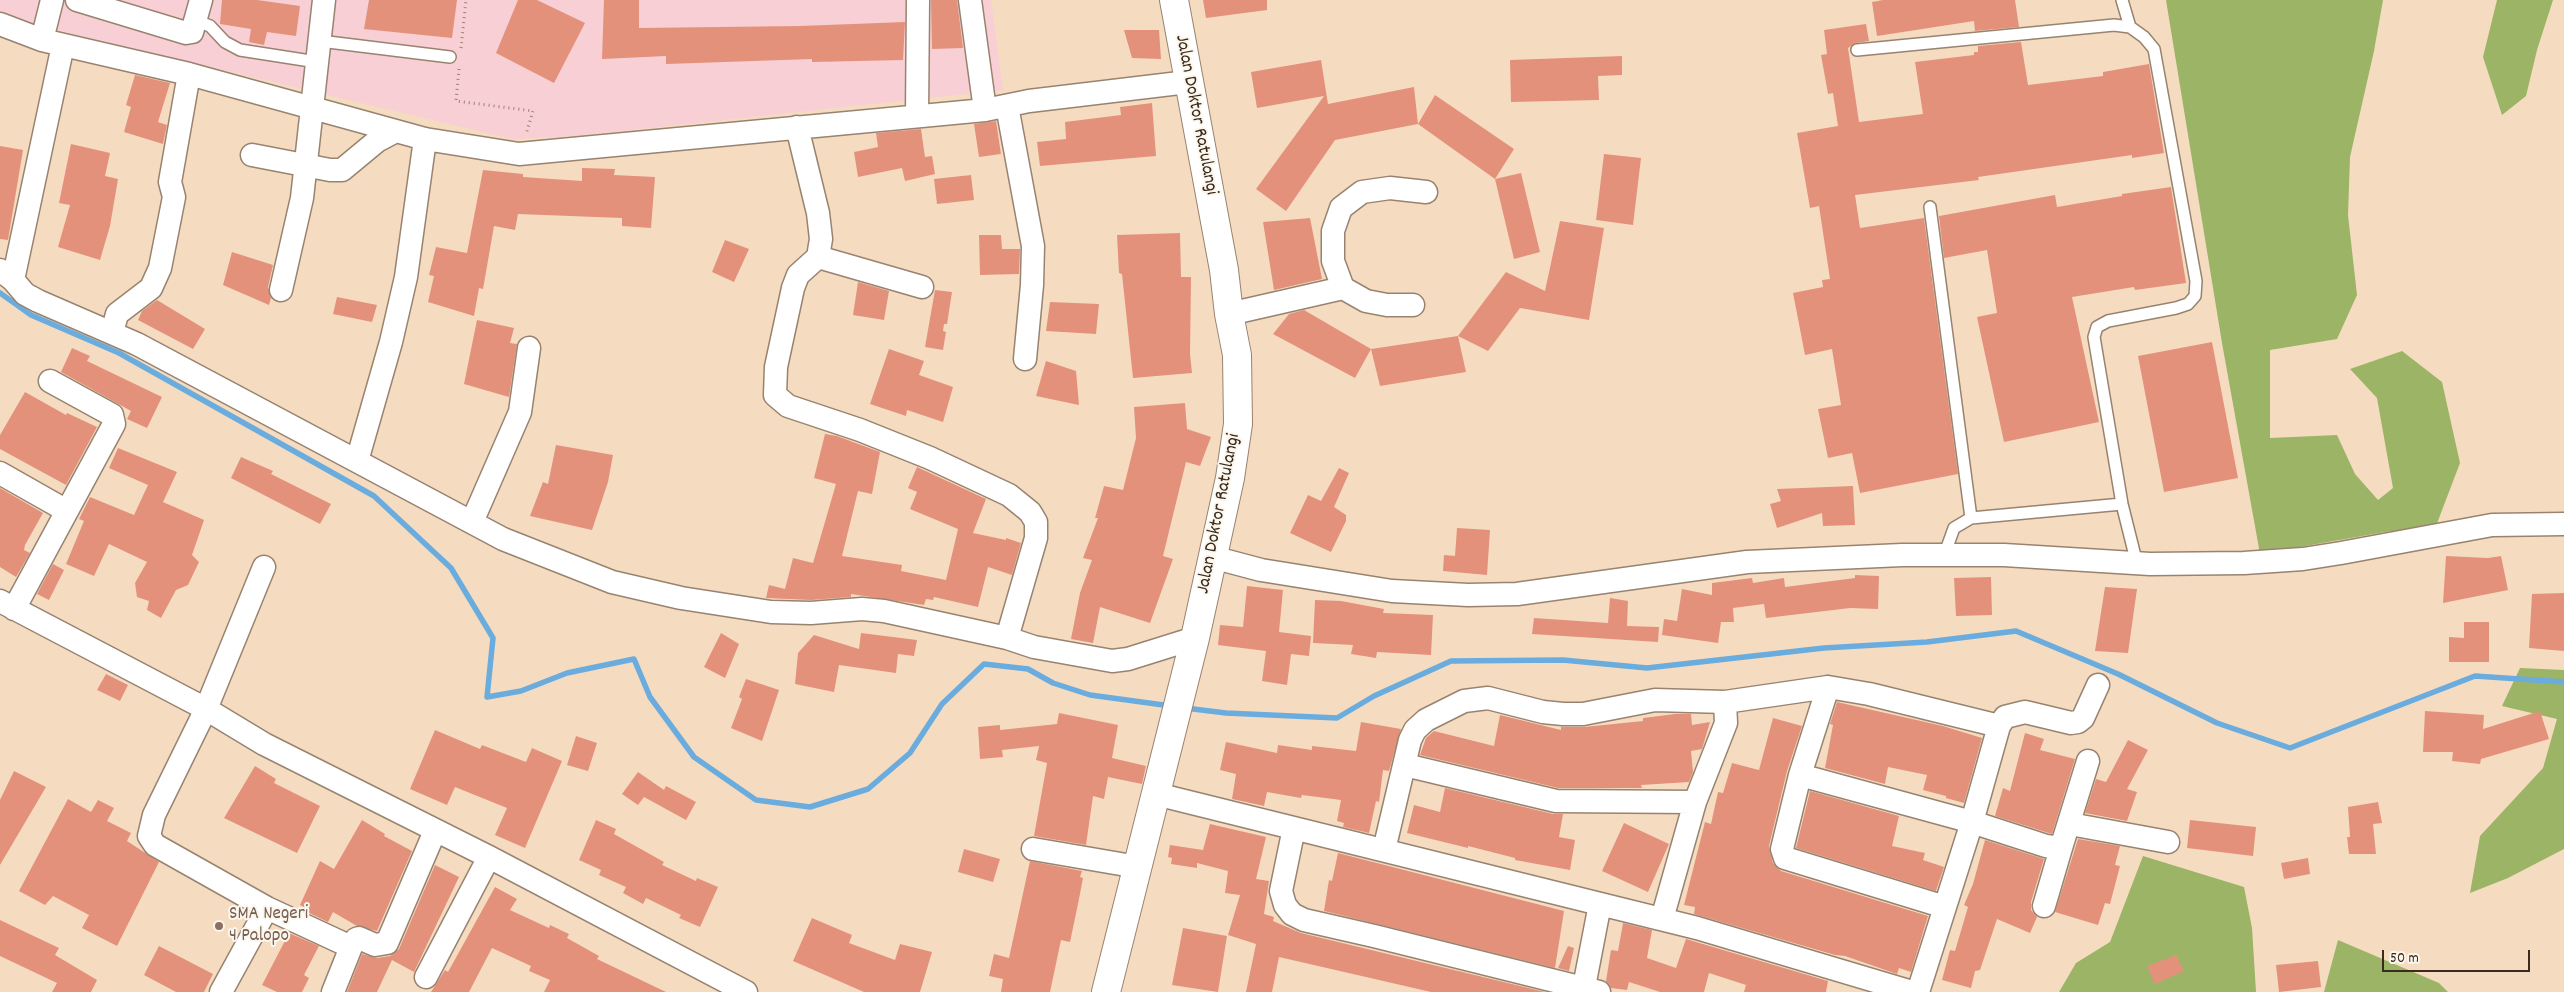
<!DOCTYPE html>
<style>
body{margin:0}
#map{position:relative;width:2564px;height:992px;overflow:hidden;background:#f5dcc1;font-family:Dekko,sans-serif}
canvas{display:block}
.scale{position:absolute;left:2382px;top:950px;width:148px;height:22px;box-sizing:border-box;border:2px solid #3b2a1e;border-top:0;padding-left:6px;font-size:15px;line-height:18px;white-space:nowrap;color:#3b2a1e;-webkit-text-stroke:4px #fbf7ec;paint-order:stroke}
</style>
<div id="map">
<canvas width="2564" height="992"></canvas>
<div class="scale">50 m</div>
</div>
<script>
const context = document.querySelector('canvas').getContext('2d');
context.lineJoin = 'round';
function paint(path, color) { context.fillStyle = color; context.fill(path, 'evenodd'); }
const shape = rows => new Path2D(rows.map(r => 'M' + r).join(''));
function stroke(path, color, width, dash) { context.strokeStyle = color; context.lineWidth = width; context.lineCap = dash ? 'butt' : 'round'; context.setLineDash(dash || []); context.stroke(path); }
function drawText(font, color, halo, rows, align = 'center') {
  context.font = font + ' Dekko,sans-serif'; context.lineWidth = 4; context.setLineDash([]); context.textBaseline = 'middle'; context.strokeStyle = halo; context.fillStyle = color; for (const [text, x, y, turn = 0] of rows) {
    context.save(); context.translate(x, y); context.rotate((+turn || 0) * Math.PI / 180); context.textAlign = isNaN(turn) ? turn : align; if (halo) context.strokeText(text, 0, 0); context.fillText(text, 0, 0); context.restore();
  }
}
paint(shape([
 [0,0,991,0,1003,90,575,136,512,139,14,20,0,13]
]), '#f7cfd4');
paint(shape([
 [2166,0,2383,0,2374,51,2350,157,2348,215,2357,295,2337,339,2270,350,2270,438,2337,435,2355,474,2378,500,2393,488,2377,398,2350,369,2402,351,2442,382,2460,463,2436,526,2385,532,2260,554,2222,343],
 [2497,0,2553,0,2537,50,2526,96,2502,115,2483,57],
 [2520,668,2564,670,2564,849,2508,878,2470,893,2480,836,2543,768,2557,719,2502,706],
 [2143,856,2244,887,2252,928,2256,992,2059,992,2076,963,2110,942],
 [2338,940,2439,983,2448,992,2324,992]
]), '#9cb466');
stroke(shape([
 [0,293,31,315,119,353,374,496,451,568,493,638,487,697,521,691,567,673,634,659,650,697,694,757,756,800,810,807,868,789,910,753,942,704,984,664,1028,669,1053,683,1090,695,1171,706],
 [1185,708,1226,713,1337,718,1374,696,1451,661,1563,660,1647,668,1824,648,1927,642,2016,631,2118,674,2217,723,2290,748,2475,676,2564,682]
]), '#6aacde', 5.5);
paint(shape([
 [222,0,257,0,300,6,296,36,267,32,264,45,249,42,251,29,220,24],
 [369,0,457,0,452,38,364,29],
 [518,0,537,0,585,23,554,83,496,53],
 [604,0,639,0,639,28,800,26,905,22,903,60,812,62,812,59,666,64,666,56,602,59],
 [931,0,957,0,963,48,932,49],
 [1203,0,1267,0,1267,10,1206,18],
 [1883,0,2015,0,2019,27,1975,31,1974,21,1877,36,1872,2],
 [1866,24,1869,41,1856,43,1848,48,1859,122,1923,114,1915,62,1974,55,1974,52,1978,52,1978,46,2021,42,2028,85,2103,76,2103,72,2149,64,2164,153,2132,158,2132,155,1978,177,1979,180,1855,195,1860,228,1924,218,1958,474,1860,493,1852,453,1828,458,1818,409,1841,405,1832,349,1805,355,1793,293,1823,287,1822,280,1830,279,1819,206,1810,208,1797,133,1838,126,1833,93,1828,94,1821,55,1827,54,1824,30],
 [1124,30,1159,30,1161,59,1132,58],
 [1622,56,1622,75,1598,76,1599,100,1511,102,1510,60],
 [1321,60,1328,104,1414,87,1418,124,1335,140,1286,211,1256,189,1324,96,1257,108,1251,72],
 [135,75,170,83,158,122,167,125,163,144,124,132,131,107,126,105],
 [1435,95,1514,149,1495,179,1418,124],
 [1152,103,1156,156,1040,166,1037,142,1066,139,1065,122,1121,115,1120,107],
 [996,121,1001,154,979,157,974,124],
 [921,129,925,157,932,156,935,174,905,181,902,168,858,177,854,152,878,147,876,133],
 [71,144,110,153,105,176,118,179,110,226,100,260,58,247,70,205,59,203],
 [0,146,23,150,8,240,0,239],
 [1604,154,1641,158,1633,225,1596,220],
 [582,168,615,169,614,175,655,177,651,228,622,226,622,218,518,214,515,230,494,226,483,289,479,288,474,316,428,302,434,276,429,275,436,247,467,253,483,170,523,174,523,177,582,181],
 [1521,173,1540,252,1514,259,1495,179],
 [971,175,974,200,937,204,934,179],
 [2171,187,2186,283,2135,290,2134,287,2072,297,2099,422,2004,442,1977,317,1997,313,1987,250,1944,258,1939,216,2055,195,2057,207,2122,196,2122,194],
 [1310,218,1322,279,1274,290,1263,222],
 [1560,221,1604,228,1589,320,1520,308,1488,351,1458,336,1506,272,1545,291],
 [1180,233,1181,277,1191,277,1190,354,1192,373,1133,378,1122,274,1119,273,1117,235],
 [979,235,1001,235,1002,249,1020,249,1019,274,980,275],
 [725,240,749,249,734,282,712,272],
 [232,252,273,265,268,287,271,298,269,305,223,285],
 [858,282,889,291,884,320,853,315],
 [935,290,952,292,947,324,944,324,943,331,946,332,943,350,925,347],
 [337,297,377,305,372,322,333,314],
 [157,300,205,329,193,349,138,320,142,311],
 [1050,302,1099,304,1096,334,1046,331],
 [1304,310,1371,349,1355,378,1273,334,1289,314],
 [477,320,514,328,510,343,517,344,509,397,464,384],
 [1458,336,1466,372,1380,386,1371,349],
 [2212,342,2238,478,2164,492,2138,356],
 [72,348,90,356,87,361,162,397,147,428,127,419,131,411,61,372],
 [889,349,924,361,919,375,953,387,943,422,907,410,906,416,870,404],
 [1046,361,1076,371,1079,405,1036,396],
 [25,392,66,415,67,413,97,427,66,485,0,449,0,435],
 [1185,403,1187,429,1211,437,1200,466,1186,462,1163,556,1173,559,1150,623,1100,607,1093,643,1071,639,1080,593,1092,560,1083,558,1098,518,1095,518,1104,486,1123,490,1136,438,1134,407],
 [825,434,837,436,880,452,872,494,858,491,842,556,902,565,901,571,946,580,958,529,910,509,917,492,908,488,917,467,986,499,973,533,1006,540,1006,538,1021,543,1012,575,988,567,978,607,934,597,933,600,926,599,924,605,851,594,851,597,811,600,766,598,769,585,785,589,793,558,813,563,836,484,814,478],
 [556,445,613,455,608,482,592,530,530,516,543,482,548,484],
 [118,448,177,472,163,502,204,520,192,555,199,562,188,585,176,590,161,618,147,610,149,601,137,597,135,583,147,562,109,544,94,576,66,564,84,521,79,519,90,497,134,515,148,485,109,468],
 [241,457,273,471,271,474,331,504,320,524,231,478],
 [1339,468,1349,473,1334,507,1346,515,1346,521,1331,552,1290,533,1308,495,1321,501],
 [1853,486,1855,525,1823,526,1822,513,1777,528,1770,504,1781,501,1777,489],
 [0,488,43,513,25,545,24,550,30,553,16,577,0,567],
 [1457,528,1490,530,1487,575,1443,571,1444,555,1455,556],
 [2446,556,2488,558,2501,556,2508,590,2443,603],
 [53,564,64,570,49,600,37,594],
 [1855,575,1879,576,1878,609,1850,608,1766,618,1764,604,1733,608,1734,622,1721,622,1718,643,1662,635,1664,619,1677,621,1682,589,1712,595,1712,583,1752,578,1753,583,1784,578,1785,587,1855,578],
 [1991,577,1992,615,1956,616,1954,578],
 [1247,586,1283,590,1279,632,1311,636,1309,656,1291,654,1287,685,1262,681,1266,651,1218,645,1220,625,1243,627],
 [2105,587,2137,589,2128,653,2095,651],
 [2564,593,2564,651,2529,648,2532,594],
 [1610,598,1628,601,1627,626,1659,627,1658,642,1532,634,1534,618,1608,623],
 [1315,600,1341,601,1384,609,1383,613,1433,615,1431,655,1377,652,1376,658,1351,654,1353,645,1313,643],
 [2464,622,2489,622,2489,662,2449,662,2449,637,2464,638],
 [721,633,739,644,725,678,704,667],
 [861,633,917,640,914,656,898,654,896,673,839,665,834,692,795,684,798,653,814,635,859,649],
 [106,674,128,685,120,701,97,690],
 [746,679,779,690,762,741,731,728,742,699,739,697],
 [1837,702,1943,726,1982,738,1964,803,1946,798,1946,796,1923,790,1927,775,1888,767,1885,784,1825,768,1833,725,1830,724],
 [2425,711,2484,715,2483,729,2540,711,2549,739,2481,759,2480,764,2452,761,2453,752,2423,752],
 [1059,713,1118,725,1112,758,1146,766,1142,784,1108,777,1104,799,1093,796,1086,845,1034,836,1047,763,1036,760,1039,746,1002,750,1003,757,980,759,978,727,1000,725,1000,730,1057,724],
 [1675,714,1691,714,1692,725,1710,722,1702,749,1691,751,1693,772,1689,782,1641,785,1642,788,1558,788,1420,755,1426,738,1434,731,1494,746,1500,715,1561,730,1561,727,1584,727,1643,721,1643,718],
 [1773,718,1802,726,1787,771,1769,846,1773,863,1781,871,1928,916,1911,972,1899,968,1897,974,1845,956,1835,955,1694,914,1695,907,1684,905,1705,822,1711,824,1718,792,1723,793,1732,763,1759,770],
 [1361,722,1401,729,1389,771,1383,770,1379,802,1376,801,1369,833,1343,827,1344,823,1337,821,1341,800,1302,795,1301,798,1267,792,1264,806,1232,799,1236,774,1220,770,1226,742,1277,753,1278,745,1312,750,1312,746,1356,751],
 [435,730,480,749,482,745,526,762,532,748,562,761,525,848,495,835,507,808,455,787,447,805,410,789],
 [2025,733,2044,739,2040,750,2075,759,2052,834,1995,816,2003,788,2010,791],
 [576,736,597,743,588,771,567,765],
 [2128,740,2148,750,2127,789,2137,792,2127,821,2085,813,2096,779,2106,782],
 [255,766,276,779,274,783,320,806,297,853,224,818],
 [14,771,46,787,0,865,0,800],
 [638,772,664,790,666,786,696,802,686,820,644,797,638,805,622,794],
 [1445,788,1553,814,1563,814,1559,837,1575,840,1570,870,1515,860,1515,858,1468,846,1468,848,1407,833,1414,805,1440,812],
 [1810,791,1899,816,1892,846,1925,853,1923,860,1944,867,1936,891,1796,848],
 [68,799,91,812,98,800,114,808,107,821,131,833,127,841,159,862,117,946,82,928,89,915,53,896,45,905,19,891],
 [2378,802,2382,823,2373,824,2376,854,2349,854,2347,837,2350,837,2348,807],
 [362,820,385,834,384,836,412,851,377,931,357,926,333,912,328,922,303,910,304,907,300,905,320,861,334,869],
 [596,820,616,829,614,834,664,862,662,865,696,881,697,878,718,887,700,927,679,918,681,915,646,898,643,904,623,893,626,887,599,875,601,870,579,860],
 [2190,820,2256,827,2253,856,2187,848],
 [1624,823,1669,844,1648,892,1602,871],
 [1210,824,1266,837,1256,879,1269,881,1264,914,1274,917,1273,921,1301,933,1545,992,1431,992,1279,957,1272,992,1246,992,1256,944,1228,935,1240,895,1225,893,1228,871,1197,863,1197,868,1171,864,1172,858,1168,857,1170,845,1203,850],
 [2078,839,2120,846,2115,865,2120,866,2110,904,2105,903,2098,925,2055,912],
 [1985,840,2044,859,2031,902,2031,910,2037,917,2030,933,1997,919,1980,970,1975,971,1971,988,1942,980,1950,950,1955,951,1968,907,1964,905,1973,884],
 [964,849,1000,859,993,882,958,872],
 [1338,853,1564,911,1555,968,1324,911,1329,880,1332,881],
 [2308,858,2310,874,2284,879,2281,863],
 [1030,861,1082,871,1080,877,1083,878,1078,904,1070,942,1061,940,1050,992,1001,992,1003,979,989,976,994,954,1009,958],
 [435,865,459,877,414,972,392,960,377,992,347,992,362,954,377,958,390,956,399,949],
 [495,887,517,899,510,910,549,928,550,925,569,934,567,938,599,956,597,959,666,992,544,992,550,980,529,971,531,966,492,948,469,992,431,992,445,970,448,972],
 [812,918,852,935,849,943,895,960,900,944,932,952,920,992,864,992,793,961],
 [0,920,59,948,55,955,97,980,91,992,52,992,57,983,0,956],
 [1623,923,1652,930,1647,958,1676,968,1686,939,1828,981,1826,992,1744,992,1746,985,1709,973,1704,992,1660,992,1629,982,1627,990,1611,988,1606,981,1611,950,1618,951],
 [1183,928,1227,936,1218,992,1172,985],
 [289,933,319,946,304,975,309,978,302,992,277,992,262,985],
 [159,946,213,974,204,992,176,992,144,975],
 [1568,946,1574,948,1569,971,1558,968],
 [2176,955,2184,971,2155,984,2147,966],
 [2318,961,2321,987,2279,992,2276,965]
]), '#e4917b');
const service = shape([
 [2122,0,2130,27],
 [197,21,210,26,225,42,240,50,317,62],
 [320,41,450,57],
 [1857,50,2114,25,2130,27,2144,37,2154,49,2196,281,2195,296,2188,304,2176,308,2108,321,2097,327,2094,337,2122,504,2137,564],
 [1930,207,1971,518],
 [1945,553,1954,528,1971,518,2122,504]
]);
const minor = shape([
 [77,0,186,33,192,32,201,0],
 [970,0,985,110],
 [0,24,42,40,189,74,425,139,519,154,985,110,1029,101,1188,82],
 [42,40,52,0],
 [1007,106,1033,246,1032,285,1025,359],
 [917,115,918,0],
 [797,127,818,213,821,239,818,257,798,275,793,288,776,367,775,395,788,406,860,430,930,458,1009,495,1030,512,1036,522,1036,538,1007,638],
 [252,155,330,170,342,170,377,141,396,131],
 [818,257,922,287],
 [0,270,13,280,25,294,38,301,137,344,503,539,612,582,681,598,771,612,811,613,862,609,884,611,1007,638,1034,647,1112,661,1128,659,1195,638],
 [13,280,63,45],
 [281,290,302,198,324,0],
 [1413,305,1387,305,1366,301,1343,288,1333,261,1333,231,1341,208,1362,192,1390,188,1426,192],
 [1229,314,1343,288],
 [112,333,117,314,151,288,160,268,174,197,170,182,189,74],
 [357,461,391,342,406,277,425,139],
 [0,473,67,511],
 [472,522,520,412,529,348],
 [1212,557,1261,570,1392,591,1468,595,1517,594,1747,562,1902,555,2004,555,2150,564,2244,563,2303,559,2341,553,2492,525,2564,524],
 [264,567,206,709,154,815,149,836,155,845,267,908,351,947,333,992],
 [0,601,206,709,264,744,489,857,746,992],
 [14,609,114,424,112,415,50,381],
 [1725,702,1828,687,1869,694,1999,726],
 [1405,765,1556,801,1695,802],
 [1800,775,1828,687],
 [1156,794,1697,928,1912,992],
 [2070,824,2168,842],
 [1294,828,1281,891,1285,905,1292,914,1304,920,1374,936,1599,992],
 [1033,849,1138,867],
 [1384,850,1410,740,1415,730,1426,720,1464,701,1488,698,1543,712,1563,714,1583,714,1655,700,1725,702,1726,723,1695,802,1662,919],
 [2044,906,2061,848],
 [1945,907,1785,858,1782,849,1800,775,1972,822,2046,846,2061,848,2088,761],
 [351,947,356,939,359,938,375,945,387,943,435,831],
 [426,977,489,857],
 [221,992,267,908],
 [1583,992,1600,904],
 [1918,992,1972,822,1999,726,2005,717,2025,712,2071,723,2078,722,2083,718,2098,685]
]);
const trunk = shape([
 [1106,992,1195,638,1230,478,1238,424,1237,355,1229,314,1224,270,1174,0]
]);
stroke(service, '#988370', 14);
stroke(minor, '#988370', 25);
stroke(trunk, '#988370', 30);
stroke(shape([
 [461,48,466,0],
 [459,69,456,101,533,111,526,134]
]), '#988370', 3, [1, 4]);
stroke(service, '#fff', 11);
stroke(minor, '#fff', 22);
stroke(trunk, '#fff', 28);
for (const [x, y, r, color] of [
 [219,926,5,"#8d6e63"]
]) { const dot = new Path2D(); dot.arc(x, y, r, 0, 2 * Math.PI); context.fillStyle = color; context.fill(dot); stroke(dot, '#fbf7ec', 2); }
drawText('19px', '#3b2a1e', '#fbf7ec', [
 ["Jalan Doktor Ratulangi",1195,115,79],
 ["Jalan Doktor Ratulangi",1220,514,-79]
]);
drawText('19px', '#785e54', '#fbf7ec', [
 ["SMA Negeri",229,915],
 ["4 Palopo",229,937]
], 'left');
</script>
